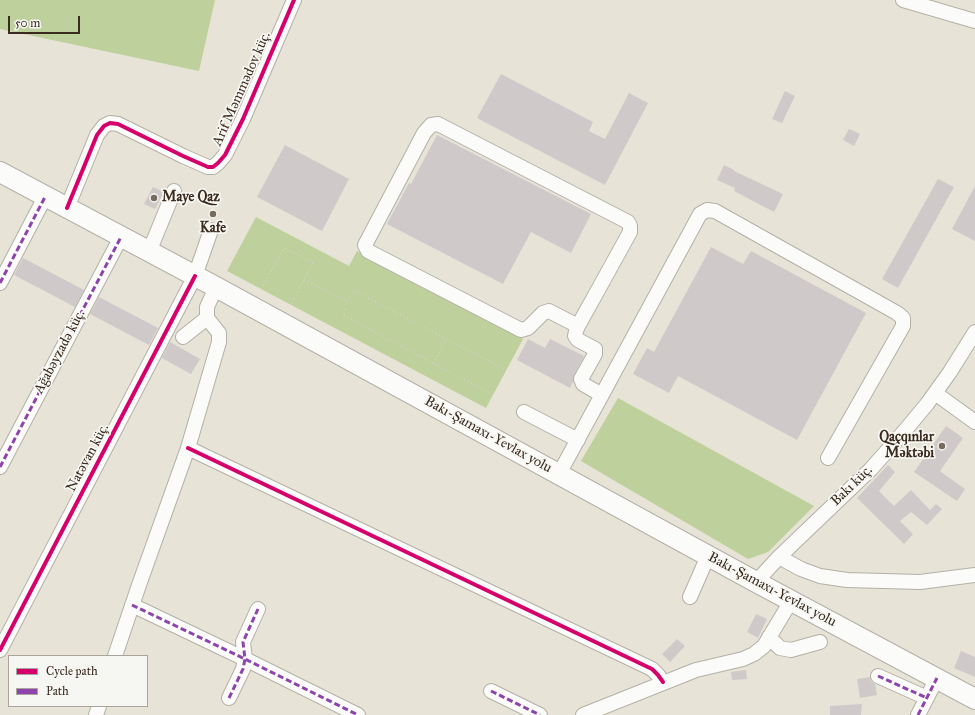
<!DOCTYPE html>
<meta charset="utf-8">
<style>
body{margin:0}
#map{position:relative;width:975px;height:715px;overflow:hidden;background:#e7e3d6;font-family:"IM FELL Great Primer",serif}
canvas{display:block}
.legend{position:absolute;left:8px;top:655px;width:140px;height:52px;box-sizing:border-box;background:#f6f6f2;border:1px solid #aba49d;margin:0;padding:5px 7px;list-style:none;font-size:12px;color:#3b2a1e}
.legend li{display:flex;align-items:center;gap:8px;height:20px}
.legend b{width:20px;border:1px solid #aba49d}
.scale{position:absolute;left:8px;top:16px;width:72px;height:18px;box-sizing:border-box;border:2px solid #3b2a1e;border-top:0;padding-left:5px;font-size:12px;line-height:14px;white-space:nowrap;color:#3b2a1e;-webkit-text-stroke:3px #f6f6f2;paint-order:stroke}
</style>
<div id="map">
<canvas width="975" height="715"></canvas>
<ul class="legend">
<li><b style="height:5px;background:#d6006c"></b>Cycle path</li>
<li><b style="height:5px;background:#8e44ad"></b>Path</li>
</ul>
<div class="scale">50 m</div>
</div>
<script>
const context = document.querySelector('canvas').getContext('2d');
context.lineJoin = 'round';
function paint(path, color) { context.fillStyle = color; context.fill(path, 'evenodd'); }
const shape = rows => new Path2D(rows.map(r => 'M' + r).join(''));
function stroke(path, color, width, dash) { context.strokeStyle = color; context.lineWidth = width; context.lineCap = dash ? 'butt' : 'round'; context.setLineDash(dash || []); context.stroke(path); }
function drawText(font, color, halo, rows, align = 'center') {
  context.font = font + ' "IM FELL Great Primer",serif'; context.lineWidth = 3.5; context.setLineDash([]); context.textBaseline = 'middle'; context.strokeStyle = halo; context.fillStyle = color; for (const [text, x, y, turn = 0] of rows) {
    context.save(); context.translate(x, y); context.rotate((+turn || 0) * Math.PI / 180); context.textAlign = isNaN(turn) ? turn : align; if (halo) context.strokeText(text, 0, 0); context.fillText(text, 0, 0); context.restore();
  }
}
paint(shape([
 [0,0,215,0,199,71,0,29],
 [256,217,349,266,357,251,523,339,486,408,227,271],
 [618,398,814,506,768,552,748,559,581,461]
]), '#bed09b');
paint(shape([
 [501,74,593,122,589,131,605,139,629,93,648,103,605,185,477,118],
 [785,91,795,96,782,123,772,119],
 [849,129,860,134,854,146,843,140],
 [437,135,591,214,571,253,531,232,503,284,387,224,409,183,411,184],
 [285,145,349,179,322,231,257,197],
 [724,165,734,170,734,171,783,194,774,212,734,191,735,188,717,180],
 [938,179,954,187,898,288,882,279],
 [975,186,975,241,952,229],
 [153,187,164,192,155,209,144,204],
 [711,247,743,264,751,251,866,313,797,440,678,376,669,393,633,374,647,348,654,352],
 [23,258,84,290,75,307,14,275],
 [99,297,158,328,149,345,90,314],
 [528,339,545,348,550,339,584,356,574,375,573,382,570,388,517,360],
 [170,342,200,359,191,374,162,358],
 [946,426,963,438,940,471,965,489,957,501,914,472],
 [888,465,895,472,879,491,894,506,911,490,930,510,936,504,942,509,927,525,911,512,900,521,913,534,904,544,857,498],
 [756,614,767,619,758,638,747,632],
 [677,639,685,646,670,662,662,654],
 [961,651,975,657,975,677,954,668],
 [746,670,747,679,732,680,731,672],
 [870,677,871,681,875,684,877,695,860,698,857,679],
 [862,704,861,715,830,715,830,706]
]), '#d0c9ca');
const minor = shape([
 [903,0,975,21],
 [67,208,97,135,104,126,110,123,118,124,183,156,208,167,213,167,218,163,225,155,243,119,294,0],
 [149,252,174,191],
 [0,283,45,197],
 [578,326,549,311,543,313,528,328,521,330,368,251,365,245,424,133,431,125,438,124,628,222,630,226,630,232,598,290,578,326,576,331,575,336,578,340,595,349,595,354,581,379,583,384,602,395],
 [183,337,207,318],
 [935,393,975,422],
 [524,412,578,440],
 [188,448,652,669,658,675,663,682],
 [0,467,121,237],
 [559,474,700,214,707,210,715,211,897,313,903,318,903,326,828,458],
 [779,557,801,569,820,576,847,580,920,582,975,575],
 [756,582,779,557,871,469,902,434,927,404,950,372,975,332],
 [690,597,708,556],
 [132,605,245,659,358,715],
 [769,637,780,648,791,650,820,642],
 [0,650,195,276,211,230],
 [115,656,139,585,188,448,219,342,219,333,207,318,207,307,216,287],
 [878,676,927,698],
 [491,691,540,715],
 [229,698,243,669,245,659,243,642,258,609],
 [96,715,99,706],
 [583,715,696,670,743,659,754,654,764,646,791,601],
 [918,715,937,678]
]);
const highway = shape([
 [0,172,216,287,756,582,975,699]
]);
stroke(minor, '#b4b0a7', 16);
stroke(highway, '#b4b0a7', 22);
stroke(shape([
 [304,280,347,301],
 [261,289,284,248,313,262,291,305],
 [434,364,446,339],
 [493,395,343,315,347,301,355,291,506,370]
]), '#d3d1ce', 1.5, [1, 3]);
stroke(minor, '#fbfbf9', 14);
stroke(highway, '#fbfbf9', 20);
stroke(shape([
 [0,283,45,197],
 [0,467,121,237],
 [132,605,245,659,358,715],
 [878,676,927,698],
 [491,691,540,715],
 [229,698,243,669,245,659,243,642,258,609],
 [918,715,937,678]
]), '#8e44ad', 3, [6, 3]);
stroke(shape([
 [67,208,97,135,104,126,110,123,118,124,183,156,208,167,213,167,218,163,225,155,243,119,294,0],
 [188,448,652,669,658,675,663,682],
 [0,650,195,276]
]), '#d6006c', 4);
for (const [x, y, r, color] of [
 [154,198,4,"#776b5e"],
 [213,214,4,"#776b5e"],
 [942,446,4,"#776b5e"]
]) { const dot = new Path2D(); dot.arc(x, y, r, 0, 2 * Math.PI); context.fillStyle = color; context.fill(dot); stroke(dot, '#f6f6f2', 1.5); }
drawText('14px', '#3b2a1e', '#f6f6f2', [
 ["Arif Məmmədov küç.",242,89,-66],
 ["Ağabəyzadə küç.",60,352,-62],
 ["Bakı-Şamaxı-Yevlax yolu",488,435,29],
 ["Natəvan küç.",88,458,-62],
 ["Bakı küç.",852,486,-44],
 ["Bakı-Şamaxı-Yevlax yolu",772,590,28]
]);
drawText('bold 14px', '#3b2a1e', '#f6f6f2', [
 ["Maye Qaz",162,198],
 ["Kafe",213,229,"center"],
 ["Qaçqınlar",934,438,"right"],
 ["Məktəbi",934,454,"right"]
], 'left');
</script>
